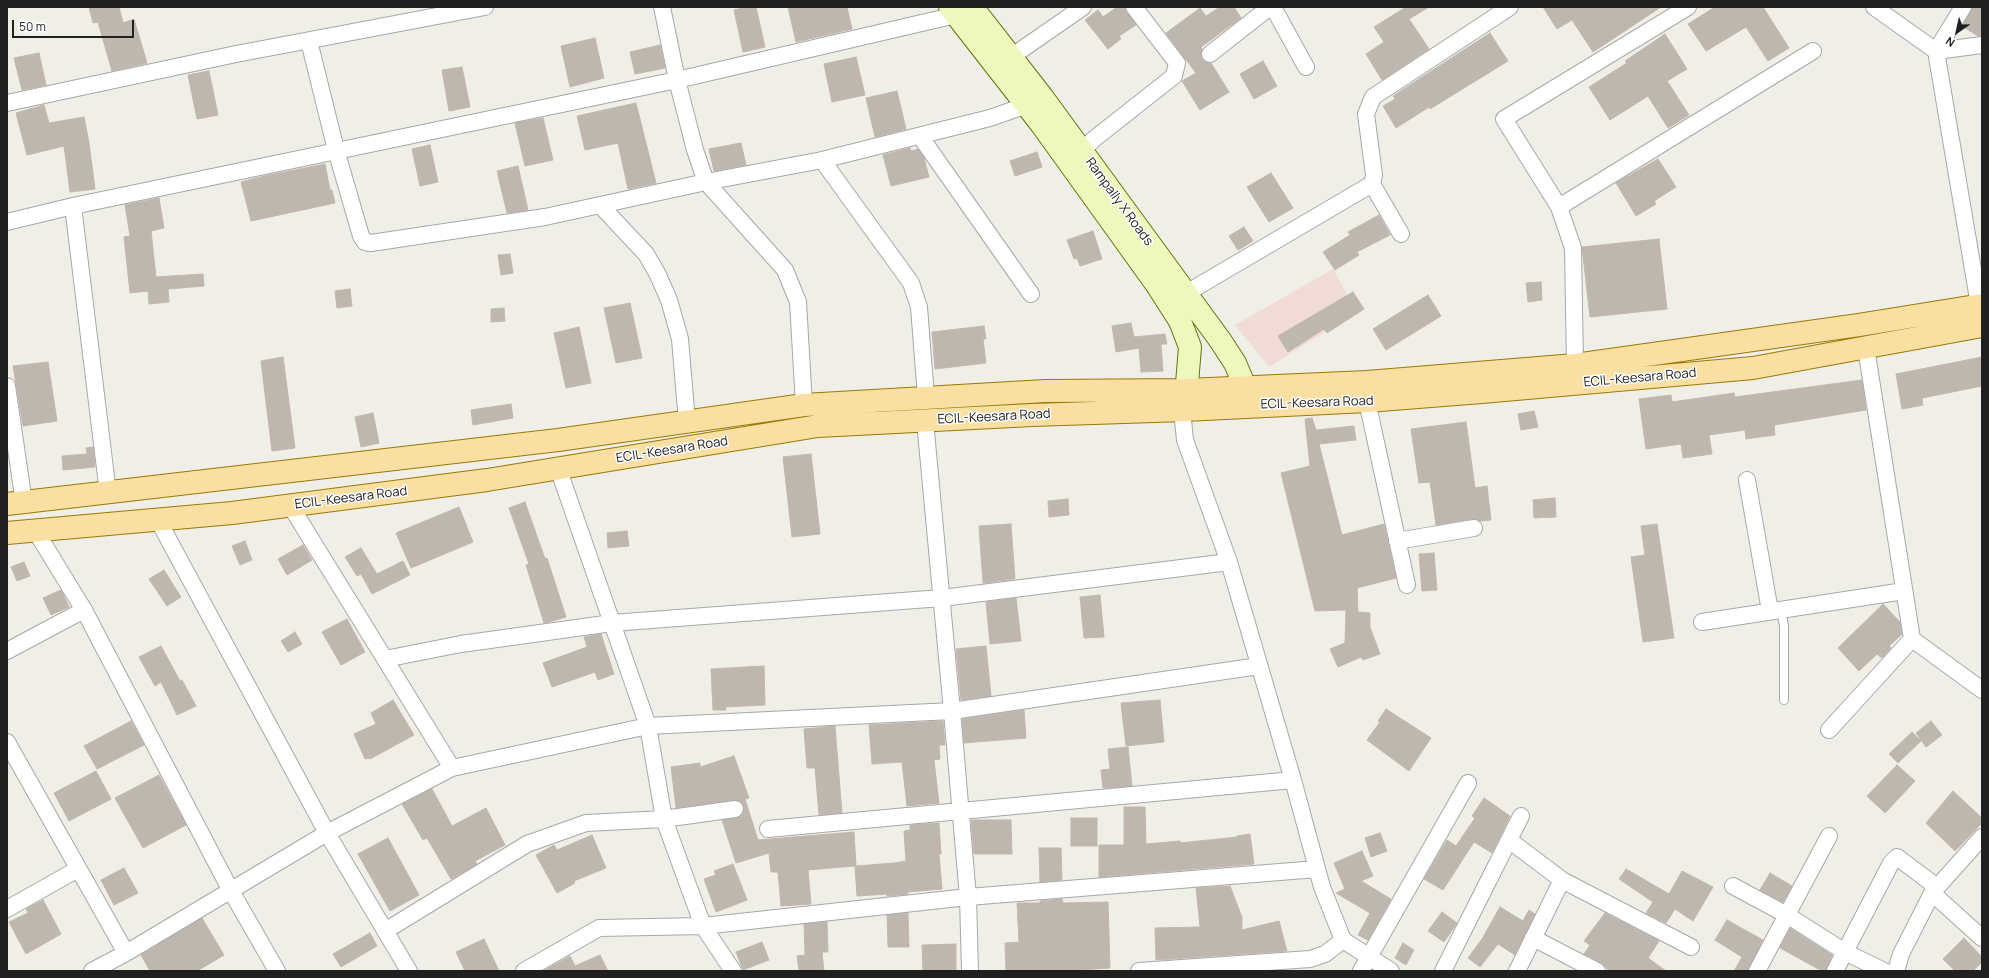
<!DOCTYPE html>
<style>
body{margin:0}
#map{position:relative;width:1989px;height:978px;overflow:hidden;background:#f0efe7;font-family:Manrope,sans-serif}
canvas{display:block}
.frame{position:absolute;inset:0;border:8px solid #202020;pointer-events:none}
.north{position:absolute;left:1937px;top:12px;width:40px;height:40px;-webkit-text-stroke:3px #fff;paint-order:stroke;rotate:214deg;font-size:11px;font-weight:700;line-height:16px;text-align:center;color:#202020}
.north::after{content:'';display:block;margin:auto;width:14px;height:18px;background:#202020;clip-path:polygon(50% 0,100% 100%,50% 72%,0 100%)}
.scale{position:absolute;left:12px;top:20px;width:122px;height:18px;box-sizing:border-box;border:2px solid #202020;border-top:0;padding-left:5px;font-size:12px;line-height:14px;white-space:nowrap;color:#202020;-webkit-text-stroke:3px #fff;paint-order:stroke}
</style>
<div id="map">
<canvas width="1989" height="978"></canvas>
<div class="frame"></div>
<div class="north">N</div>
<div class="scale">50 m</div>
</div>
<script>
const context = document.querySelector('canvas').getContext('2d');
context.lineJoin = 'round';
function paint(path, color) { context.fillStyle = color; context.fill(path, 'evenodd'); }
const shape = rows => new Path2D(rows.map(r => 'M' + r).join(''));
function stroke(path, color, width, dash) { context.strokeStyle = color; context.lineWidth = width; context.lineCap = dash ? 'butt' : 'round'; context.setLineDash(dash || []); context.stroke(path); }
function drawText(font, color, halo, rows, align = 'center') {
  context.font = font + ' Manrope,sans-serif'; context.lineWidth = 3; context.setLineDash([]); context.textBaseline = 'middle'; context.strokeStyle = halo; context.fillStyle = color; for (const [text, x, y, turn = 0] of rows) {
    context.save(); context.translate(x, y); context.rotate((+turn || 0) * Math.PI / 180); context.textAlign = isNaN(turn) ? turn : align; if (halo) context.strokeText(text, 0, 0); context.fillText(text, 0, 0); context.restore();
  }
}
paint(shape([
 [1333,269,1357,312,1269,367,1235,325]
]), '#f0dbd7');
const building = shape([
 [89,7,119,7,123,23,134,19,147,63,112,71,98,22,93,23,89,7],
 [747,7,756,7,765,47,743,52,734,10,747,7],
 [788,7,847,7,852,29,796,42,788,7],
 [1117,7,1124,7,1136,25,1119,36,1121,39,1108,49,1085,20,1098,10,1103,17,1117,7],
 [1220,7,1234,7,1241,18,1201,47,1202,49,1201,55,1203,60,1211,63,1229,92,1200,110,1182,81,1196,73,1166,33,1200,8,1206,16,1220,7],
 [1406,7,1429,7,1409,19,1429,49,1382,80,1366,54,1384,42,1374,27,1406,7],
 [1543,7,1661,7,1593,52,1572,20,1557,29,1543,7],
 [1715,7,1763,7,1789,48,1768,61,1746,27,1706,51,1688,24,1715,7],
 [1972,7,1982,7,1982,36,1978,36,1962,26,1972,7],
 [1490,33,1508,61,1430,109,1429,107,1396,128,1383,106,1395,99,1393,96,1490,33],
 [1665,34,1687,69,1667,81,1689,115,1668,128,1648,96,1610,120,1589,87,1627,63,1625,61,1665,34],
 [595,38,604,78,570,87,561,46,595,38],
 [660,45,665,68,635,74,630,52,660,45],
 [39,53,46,85,22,90,14,58,39,53],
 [856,57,865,95,832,102,824,64,856,57],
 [1263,61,1277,86,1254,99,1240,74,1263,61],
 [462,67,470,107,449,111,442,70,462,67],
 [209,71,218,115,197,119,188,75,209,71],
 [897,91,906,129,875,137,866,98,897,91],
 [636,103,656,183,628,189,618,143,585,150,577,116,636,103],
 [44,105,49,123,84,117,89,143,95,189,70,192,64,146,27,155,16,113,44,105],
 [543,118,553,160,525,166,515,123,543,118],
 [741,143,746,165,714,171,709,149,741,143],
 [430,145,438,182,420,186,412,149,430,145],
 [910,148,911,151,918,149,924,158,929,177,891,186,883,155,910,148],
 [1037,152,1042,167,1015,176,1010,161,1037,152],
 [1658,159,1676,187,1654,201,1656,204,1636,216,1616,183,1658,159],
 [325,164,330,190,332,190,335,203,251,221,241,182,264,176,325,164],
 [518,166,528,210,507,213,497,171,518,166],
 [1271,173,1293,208,1269,222,1247,187,1271,173],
 [159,198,164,228,151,231,156,277,203,274,204,286,168,289,169,302,149,304,148,291,130,293,124,237,130,236,125,205,159,198],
 [1379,215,1390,235,1357,252,1359,255,1335,270,1323,252,1350,235,1348,232,1379,215],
 [1244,227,1253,241,1238,250,1229,236,1244,227],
 [1093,231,1102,259,1080,266,1077,258,1074,259,1067,240,1093,231],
 [1659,239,1667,309,1590,317,1582,247,1659,239],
 [510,254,513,273,501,275,498,255,510,254],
 [1541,282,1542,300,1528,302,1526,283,1541,282],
 [350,289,352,306,337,308,335,291,350,289],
 [1353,292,1364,309,1327,333,1324,329,1288,352,1278,336,1353,292],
 [1428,295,1441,316,1386,350,1373,329,1428,295],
 [630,303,642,358,616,363,604,308,630,303],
 [504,308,505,321,491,322,491,309,504,308],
 [1131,323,1134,337,1165,334,1167,344,1161,344,1163,371,1141,372,1139,348,1116,352,1112,326,1131,323],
 [984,326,986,339,983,339,986,363,935,369,932,332,984,326],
 [579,327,591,383,566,388,554,333,579,327],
 [283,357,295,448,272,451,261,361,283,357],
 [1982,357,1982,386,1922,398,1923,405,1902,409,1896,374,1982,357],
 [48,362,57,421,23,426,13,366,48,362],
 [1862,380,1866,410,1774,425,1775,435,1746,439,1745,430,1709,435,1712,454,1683,458,1681,444,1646,449,1639,399,1671,395,1672,402,1734,393,1735,397,1862,380],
 [511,404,513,418,473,425,471,410,511,404],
 [1534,411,1538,427,1521,430,1518,414,1534,411],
 [373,413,379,443,361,447,355,417,373,413],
 [1312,418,1316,430,1354,426,1356,440,1319,444,1342,535,1384,524,1396,578,1357,588,1358,612,1370,613,1370,627,1380,654,1363,660,1361,657,1338,667,1330,649,1345,643,1346,610,1315,611,1281,473,1310,466,1305,419,1312,418],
 [1466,422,1475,488,1487,486,1491,520,1481,521,1472,519,1436,525,1430,482,1419,483,1411,429,1466,422],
 [93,447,95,467,63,470,62,456,87,454,86,448,93,447],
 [811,454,820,534,792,537,783,457,811,454],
 [1555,498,1556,517,1534,518,1533,500,1555,498],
 [1068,499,1069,515,1049,517,1048,501,1068,499],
 [525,502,545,559,547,558,566,617,549,622,544,623,526,565,529,564,509,508,525,502],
 [459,507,473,542,411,568,396,533,459,507],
 [1011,524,1015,579,983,583,979,526,1011,524],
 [1657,524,1674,638,1643,642,1631,557,1645,555,1641,526,1657,524],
 [627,531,629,546,608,548,607,533,627,531],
 [245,541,252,560,240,565,232,546,245,541],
 [303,545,312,560,287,575,278,559,303,545],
 [361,548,377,574,403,561,410,575,372,594,361,574,357,576,345,557,361,548],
 [1434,553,1437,590,1422,591,1419,554,1434,553],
 [24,562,30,576,17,581,11,567,24,562],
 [164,570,181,597,167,606,149,579,164,570],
 [61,590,69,607,51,615,43,598,61,590],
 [1100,595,1104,637,1084,638,1080,597,1100,595],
 [1016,598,1021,641,990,644,986,602,1016,598],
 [1883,604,1900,622,1902,634,1889,646,1891,648,1882,658,1877,654,1859,671,1838,648,1883,604],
 [347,619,365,652,341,665,322,632,347,619],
 [295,632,302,644,288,652,281,641,295,632],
 [601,634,614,674,598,680,595,672,552,687,543,663,587,647,584,637,601,634],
 [161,646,180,681,182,680,196,706,177,715,161,682,155,686,139,657,161,646],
 [986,646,991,696,961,700,956,649,986,646],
 [764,666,765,705,725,707,726,710,713,710,711,669,764,666],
 [393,700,414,735,370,759,370,758,365,759,354,734,376,724,371,713,393,700],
 [1160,700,1164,742,1126,746,1121,703,1160,700],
 [1386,709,1431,738,1409,771,1367,740,1380,722,1378,721,1386,709],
 [1024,710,1026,738,964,743,962,719,1024,710],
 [131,721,144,745,97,769,84,746,131,721],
 [943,721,945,745,939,745,940,759,934,760,939,803,907,806,902,762,872,764,869,725,943,721],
 [1931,721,1942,735,1926,747,1916,733,1931,721],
 [835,726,842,813,819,815,815,768,807,768,804,729,835,726],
 [1912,732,1921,741,1898,763,1889,754,1912,732],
 [1128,747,1132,786,1103,788,1101,770,1110,769,1108,749,1128,747],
 [734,756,749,798,745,799,758,840,854,832,856,866,894,863,906,861,904,831,910,830,910,825,939,823,941,854,939,854,942,889,908,892,908,894,887,896,887,894,857,896,855,866,808,870,811,904,781,906,778,872,771,872,769,853,736,863,722,820,741,816,744,808,742,803,734,800,676,808,671,767,700,763,700,767,734,756],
 [1897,765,1915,781,1885,813,1867,796,1897,765],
 [96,771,111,799,69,821,54,793,96,771],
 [159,775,186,825,143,848,115,798,159,775],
 [432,789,452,826,486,808,505,845,475,861,477,864,451,879,427,838,423,840,402,804,432,789],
 [1953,791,1982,818,1982,823,1955,851,1926,823,1953,791],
 [1484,798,1510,816,1492,853,1474,842,1443,890,1424,879,1447,840,1456,846,1475,818,1472,816,1484,798],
 [1124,807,1145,807,1146,844,1180,841,1180,843,1237,837,1237,836,1250,834,1254,864,1099,877,1099,845,1124,845,1124,807],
 [1071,818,1097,818,1097,846,1071,846,1071,818],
 [971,820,1011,820,1012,854,974,854,971,820],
 [1380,833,1387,851,1371,857,1365,838,1380,833],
 [592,835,606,868,574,881,575,883,557,893,536,855,554,845,557,850,592,835],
 [388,838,419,895,390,911,358,854,388,838],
 [1039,848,1061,848,1062,880,1040,882,1039,848],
 [1362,851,1373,876,1361,881,1391,899,1368,940,1358,935,1370,913,1336,893,1345,889,1334,863,1362,851],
 [733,864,747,900,716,912,704,879,716,875,714,871,733,864],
 [124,868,138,893,114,905,101,880,124,868],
 [1626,869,1669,894,1682,871,1713,887,1693,921,1675,909,1666,923,1646,913,1653,902,1619,879,1626,869],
 [1770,873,1792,886,1783,902,1760,890,1770,873],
 [1230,886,1242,917,1242,930,1279,921,1287,951,1156,960,1155,928,1200,927,1196,888,1230,886],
 [1062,899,1063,903,1108,902,1110,968,1065,971,1006,971,1005,943,1019,942,1017,903,1040,903,1040,901,1062,899],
 [43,900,61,934,26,954,9,922,28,913,26,909,43,900],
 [1500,907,1523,921,1529,910,1535,914,1515,955,1498,944,1480,967,1468,958,1482,939,1500,907],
 [1442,912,1457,923,1444,942,1428,931,1442,912],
 [908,913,909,947,888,947,887,915,908,913],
 [1605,913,1659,941,1648,958,1666,971,1609,971,1602,963,1584,954,1590,945,1584,941,1605,913],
 [202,918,224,955,197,971,150,971,141,955,202,918],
 [1727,920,1763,940,1748,971,1734,971,1742,957,1715,940,1727,920],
 [827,922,828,952,822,952,824,971,799,971,797,956,805,955,804,924,827,922],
 [1790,928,1832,955,1826,971,1822,971,1780,948,1790,928],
 [370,933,377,946,341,967,333,954,370,933],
 [1964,938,1982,957,1982,962,1973,971,1955,971,1943,959,1964,938],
 [484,939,499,971,465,971,456,952,484,939],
 [762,942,769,960,743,970,736,952,762,942],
 [1403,943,1414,950,1406,965,1395,958,1403,943],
 [956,944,956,971,923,971,922,945,956,944],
 [600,955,608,971,543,971,570,956,575,966,600,955]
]);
paint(building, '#bdb7b0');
stroke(building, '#c2b7aa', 1);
const service = shape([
 [1781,610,1784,626,1784,700]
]);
const minor = shape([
 [662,7,677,80,695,150,706,182,785,270,798,302,804,405],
 [1273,7,1306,67],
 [1874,7,1936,51,1982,45],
 [1963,7,1936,51,1979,305],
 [309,41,336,150,361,236,365,242,371,243,545,217,706,182,822,160,990,118,1027,105],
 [1210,54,1270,7],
 [1011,57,1083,7],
 [7,103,236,54,485,7],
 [920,136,1031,294],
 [1082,151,1094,139,1174,76,1177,63,1134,7],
 [822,160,911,283,919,307,926,397],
 [1372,184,1401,234],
 [600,205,646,254,657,273,669,300,680,339,687,422],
 [1559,207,1813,51],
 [7,222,73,206],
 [1178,298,1372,184,1374,175,1366,114,1373,97,1510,7],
 [1866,348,1912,639,1982,690],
 [1575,365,1573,248,1559,207,1504,119,1688,7],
 [7,386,24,503],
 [1367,401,1407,585],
 [1185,410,1183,420,1185,440,1229,562,1293,780,1322,887,1343,940,1391,971],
 [925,421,952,711,968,897,970,971],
 [558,468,648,726,664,819,703,926,733,971],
 [1747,480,1770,611],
 [108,493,73,206,677,80,956,15],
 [290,505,452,768],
 [158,520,327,833,409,971],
 [35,530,84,610],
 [1397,541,1474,528],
 [1702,622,1904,591],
 [7,651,84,610,231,891,277,971],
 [385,659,461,644,612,623,942,598,1229,562],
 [1829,730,1912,639],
 [7,742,126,953],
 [768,829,1293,780],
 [1509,840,1562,880],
 [1733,886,1787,915,1845,952,1884,971],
 [1932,893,1982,938],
 [7,909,78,869],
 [385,931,527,844,586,823,664,819,735,809],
 [1533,938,1597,971],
 [92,971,126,953,327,833,452,768,648,726,952,711,1259,666],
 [524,971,599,928,703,926,968,897,1317,869],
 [1139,971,1310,959,1325,954,1343,940],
 [1361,971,1468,783],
 [1443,971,1521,816],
 [1517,971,1562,880,1691,947],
 [1757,971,1829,836],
 [1835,971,1891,863,1897,857,1937,887],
 [1896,971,1901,954,1932,893,1982,837]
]);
const secondary = shape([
 [950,7,1042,125,1157,285,1180,321,1190,347,1185,408],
 [972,7,1043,98,1220,340,1235,363,1245,387,1249,404]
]);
const primary = shape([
 [7,504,558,440,804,405,1045,391,1187,390,1367,382,1575,365,1859,325,1982,305],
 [7,533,232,513,487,480,818,426,1032,415,1185,410,1367,401,1482,392,1753,368,1982,326]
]);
stroke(service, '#a7a7a7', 10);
stroke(minor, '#a7a7a7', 18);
stroke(secondary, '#5d7708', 24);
stroke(primary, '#997a04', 24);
stroke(service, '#fff', 8);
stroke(minor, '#fff', 16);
stroke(secondary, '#eef8bd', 22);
stroke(primary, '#fadfa3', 22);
drawText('13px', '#202020', '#fff', [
 ["Rampally X Roads",1119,202,54],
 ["ECIL-Keesara Road",1640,378,-5],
 ["ECIL-Keesara Road",1317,403,-2],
 ["ECIL-Keesara Road",994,417,-3],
 ["ECIL-Keesara Road",672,450,-9],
 ["ECIL-Keesara Road",351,498,-7]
]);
</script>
